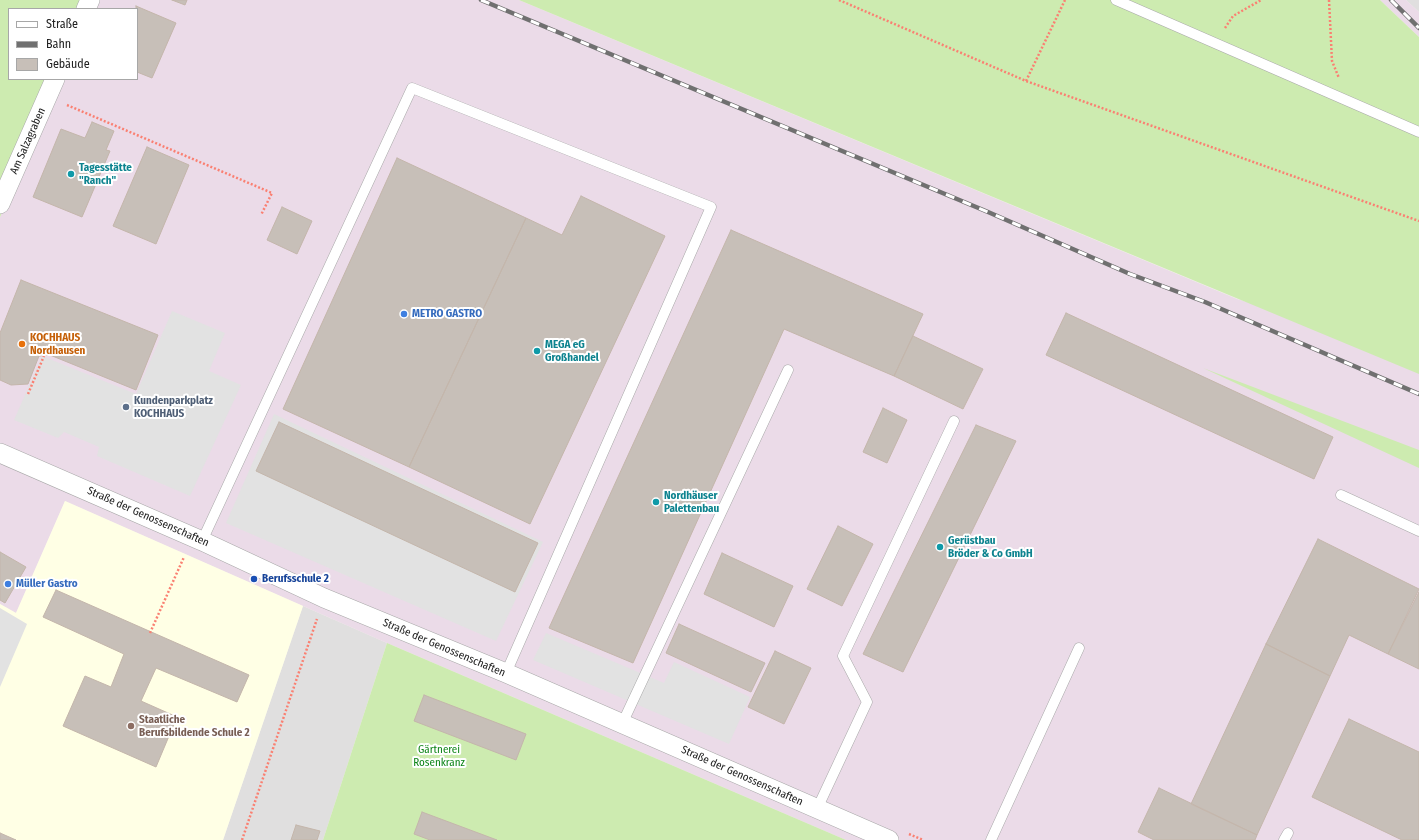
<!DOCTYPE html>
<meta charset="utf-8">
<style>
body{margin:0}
#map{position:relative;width:1419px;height:840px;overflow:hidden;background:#f2efe9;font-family:"Fira Sans Condensed",sans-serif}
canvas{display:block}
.legend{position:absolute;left:8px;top:8px;width:130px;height:72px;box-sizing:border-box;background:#fff;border:1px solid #a7a7a7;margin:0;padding:5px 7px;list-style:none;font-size:12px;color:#222}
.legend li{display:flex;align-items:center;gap:8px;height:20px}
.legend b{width:20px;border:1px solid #a7a7a7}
</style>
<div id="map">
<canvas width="1419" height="840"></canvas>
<ul class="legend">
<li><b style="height:5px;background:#fff"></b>Straße</li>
<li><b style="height:5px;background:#707070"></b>Bahn</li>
<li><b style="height:11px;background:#c7bfb8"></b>Gebäude</li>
</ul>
</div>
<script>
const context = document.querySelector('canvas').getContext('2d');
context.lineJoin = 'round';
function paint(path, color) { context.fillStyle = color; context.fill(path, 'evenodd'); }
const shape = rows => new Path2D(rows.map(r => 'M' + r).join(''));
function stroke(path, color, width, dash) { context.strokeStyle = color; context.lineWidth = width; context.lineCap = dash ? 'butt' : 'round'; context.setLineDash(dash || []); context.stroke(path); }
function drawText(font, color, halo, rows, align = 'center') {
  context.font = font + ' "Fira Sans Condensed",sans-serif'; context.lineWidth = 4; context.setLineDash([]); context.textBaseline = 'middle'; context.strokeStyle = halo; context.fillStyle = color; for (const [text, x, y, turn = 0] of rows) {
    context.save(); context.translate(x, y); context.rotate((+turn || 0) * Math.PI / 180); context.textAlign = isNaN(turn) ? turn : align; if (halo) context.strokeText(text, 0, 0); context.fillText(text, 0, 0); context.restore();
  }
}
paint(shape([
 [1406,0,1419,0,1419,12],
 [303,606,387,643,323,840,223,840]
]), '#e0dfdf');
paint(shape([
 [95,0,519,0,1237,299,1406,349,1419,319,1419,840,846,840,387,643,65,501,16,613,0,604,0,217,60,79,137,79,137,9,91,9],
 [1380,0,1406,0,1419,12,1419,37]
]), '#ebdbe8');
paint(shape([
 [65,501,303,606,223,840,0,840,0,604,16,613]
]), '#ffffe5');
paint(shape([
 [0,0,95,0,91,9,9,9,9,79,60,79,0,217],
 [519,0,1380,0,1419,37,1419,374],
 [1203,368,1419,450,1419,468],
 [387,643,846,840,323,840]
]), '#cdebb0');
paint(shape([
 [172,311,225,333,209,371,241,385,190,496,97,456,99,447,64,432,58,438,14,420,42,356,136,394],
 [274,414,543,542,496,641,226,523],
 [0,608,27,624,0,687],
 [546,633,664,683,674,662,750,697,729,744,533,660]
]), '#e2e2e2');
const building = shape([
 [172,0,187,0,185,5,172,0],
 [136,6,176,23,152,78,137,72,136,6],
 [92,122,114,131,106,150,110,151,82,217,33,197,61,129,85,138,92,122],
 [147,147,189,165,156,244,113,226,147,147],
 [397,158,526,218,409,467,283,409,397,158],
 [581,196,665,236,530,524,409,467,526,218,562,235,581,196],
 [282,207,312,221,297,254,267,240,282,207],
 [731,230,923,314,894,376,784,329,633,663,549,628,731,230],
 [21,280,158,335,136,390,50,355,39,356,28,384,11,385,0,380,0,333,21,280],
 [1066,313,1333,437,1314,479,1046,355,1066,313],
 [913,336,983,369,963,409,894,376,913,336],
 [883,408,907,420,887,463,863,452,883,408],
 [279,422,538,543,515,592,256,471,279,422],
 [976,425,1016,441,903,672,863,654,976,425],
 [838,526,873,544,842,606,807,589,838,526],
 [1318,539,1419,589,1388,654,1349,635,1330,676,1266,644,1318,539],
 [0,552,26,567,5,603,0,600,0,552],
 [722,553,793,586,774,627,704,594,722,553],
 [56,590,249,675,237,702,156,668,141,701,177,717,156,767,63,726,85,676,111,687,124,654,43,617,56,590],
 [1419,592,1419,669,1388,654,1419,592],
 [679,624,765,663,751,692,666,653,679,624],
 [1266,644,1330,676,1257,835,1191,804,1266,644],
 [775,651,811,668,784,724,748,707,775,651],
 [424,695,526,734,516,760,414,721,424,695],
 [1349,719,1419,752,1419,840,1402,840,1312,797,1349,719],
 [1159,788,1257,835,1255,840,1154,840,1138,832,1159,788],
 [422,812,497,840,430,840,414,834,422,812],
 [296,825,320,831,317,840,291,840,296,825],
 [0,833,16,840,0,840,0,833]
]);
paint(building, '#c7bfb8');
stroke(building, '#c4b6ab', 1);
const service = shape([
 [1116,0,1419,132],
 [1341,495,1419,531],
 [202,541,412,88,711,207,506,673],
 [622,724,788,370],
 [817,809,867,702,843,656,954,421],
 [991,840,1079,648],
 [1284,840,1288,833]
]);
const minor = shape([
 [86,9,90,0],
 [0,204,55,79],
 [0,453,202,541,324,598,506,673,889,840]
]);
stroke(service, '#a9a9a9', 11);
stroke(minor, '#a9a9a9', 20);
stroke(shape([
 [839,0,1026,81,1419,221],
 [1329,0,1332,61,1339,78],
 [1225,28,1233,16,1261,0],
 [1026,81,1065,0],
 [67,105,272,193,261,215],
 [28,394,44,356],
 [150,633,184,557],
 [909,834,923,840],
 [242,840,317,619]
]), '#fa8072', 2.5, [2, 2]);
stroke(service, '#fff', 10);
stroke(minor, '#fff', 19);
const rail = shape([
 [481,0,988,212,1130,274,1205,302,1419,394],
 [1391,0,1419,28]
]);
stroke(rail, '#707070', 4.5);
stroke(rail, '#fff', 3, [9]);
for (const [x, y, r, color] of [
 [71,174,4,"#0f9aa8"],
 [404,314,4,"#3f7fe0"],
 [22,344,4,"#e8710a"],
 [537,351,4,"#0f9aa8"],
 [126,407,4,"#5c6f8a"],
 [656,502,4,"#0f9aa8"],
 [940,547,4,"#0f9aa8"],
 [254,579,4,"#1a4fb4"],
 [8,584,4,"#3f7fe0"],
 [131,726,4,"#8d6e63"]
]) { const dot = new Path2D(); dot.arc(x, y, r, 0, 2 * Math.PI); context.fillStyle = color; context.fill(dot); stroke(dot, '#fff', 1.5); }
drawText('11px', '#222', '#fff', [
 ["Am Salzagraben",28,141,-66],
 ["Straße der Genossenschaften",148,517,24],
 ["Straße der Genossenschaften",444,648,23],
 ["Straße der Genossenschaften",742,776,24]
]);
drawText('bold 11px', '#0d838f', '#fff', [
 ["Tagesstätte",79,168],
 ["\"Ranch\"",79,181],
 ["MEGA eG",545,345],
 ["Großhandel",545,358],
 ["Nordhäuser",664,496],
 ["Palettenbau",664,509],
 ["Gerüstbau",948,541],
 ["Bröder & Co GmbH",948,554]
], 'left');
drawText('bold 11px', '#366cbe', '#fff', [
 ["METRO GASTRO",412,314],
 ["Müller Gastro",16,584]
], 'left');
drawText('bold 11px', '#c56008', '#fff', [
 ["KOCHHAUS",30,338],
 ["Nordhausen",30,351]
], 'left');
drawText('bold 11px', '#4e5e75', '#fff', [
 ["Kundenparkplatz",134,401],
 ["KOCHHAUS",134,414]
], 'left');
drawText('bold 11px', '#164399', '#fff', [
 ["Berufsschule 2",262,579]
], 'left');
drawText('bold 11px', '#785e54', '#fff', [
 ["Staatliche",139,720],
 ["Berufsbildende Schule 2",139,733]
], 'left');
drawText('11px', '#0c8416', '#fff', [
 ["Gärtnerei",439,750],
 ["Rosenkranz",439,763]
]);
</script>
